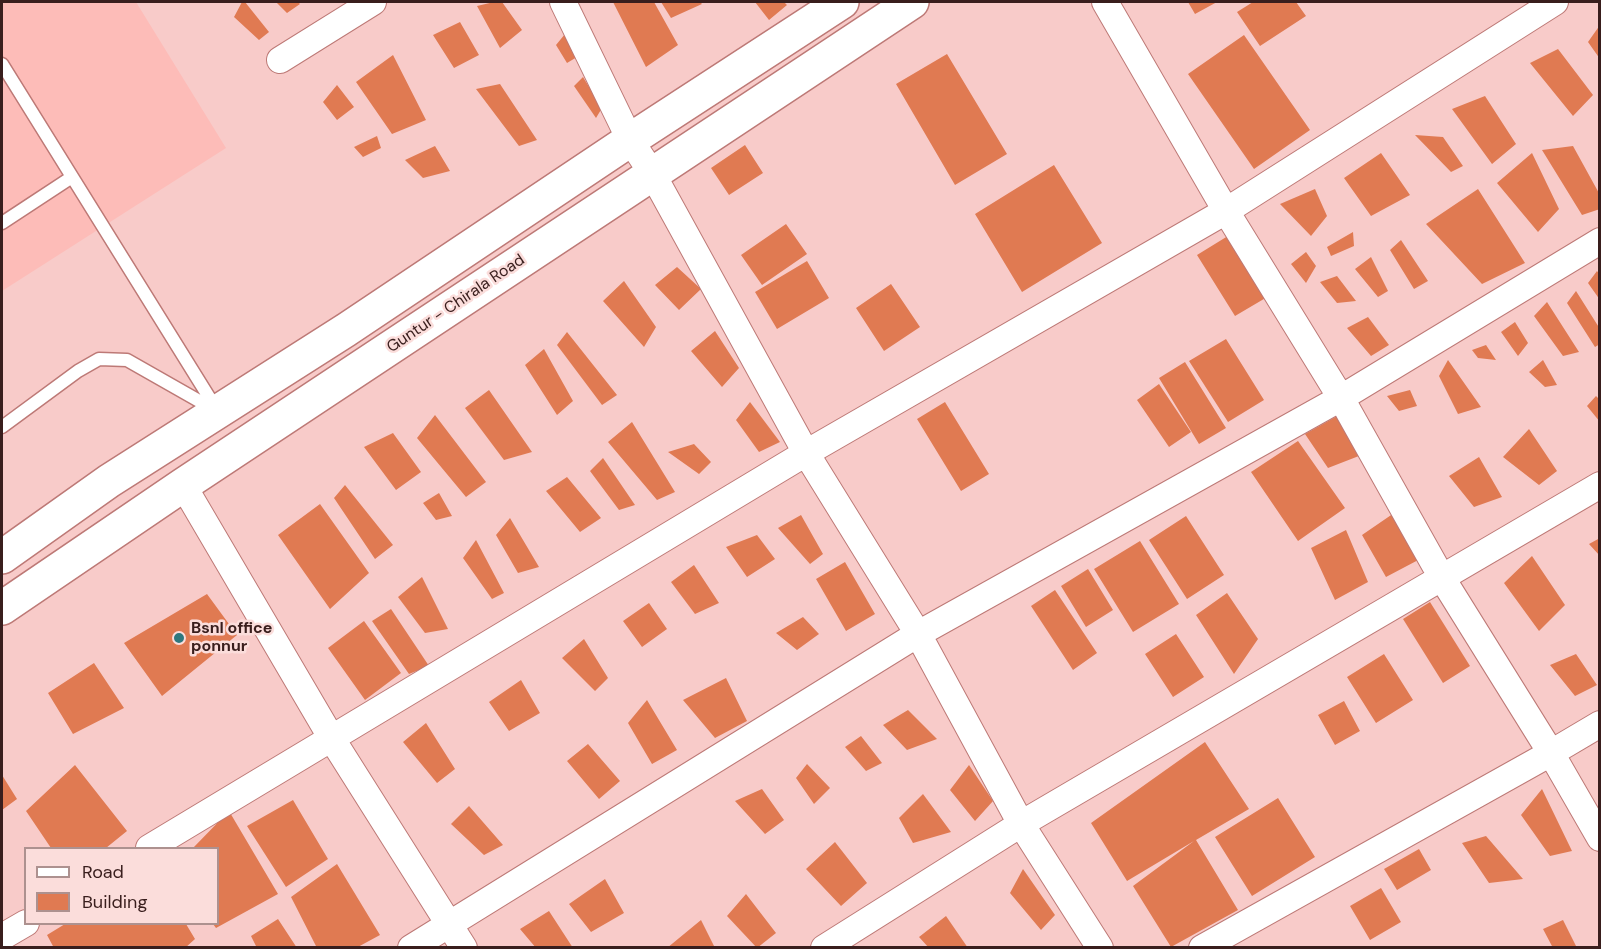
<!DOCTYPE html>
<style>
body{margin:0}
#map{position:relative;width:1601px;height:949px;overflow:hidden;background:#f8cbc9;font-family:"DM Sans",sans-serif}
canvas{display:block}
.frame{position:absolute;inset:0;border:3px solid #391e1d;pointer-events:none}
.legend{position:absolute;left:24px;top:847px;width:195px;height:78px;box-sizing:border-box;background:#fbdddb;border:2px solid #ad918f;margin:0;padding:8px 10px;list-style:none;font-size:18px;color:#391e1d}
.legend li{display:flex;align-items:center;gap:12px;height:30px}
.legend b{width:30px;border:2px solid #ad918f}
</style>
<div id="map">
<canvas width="1601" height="949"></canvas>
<div class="frame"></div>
<ul class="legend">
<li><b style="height:8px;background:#fff"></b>Road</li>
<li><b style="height:16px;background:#e07a52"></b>Building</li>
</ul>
</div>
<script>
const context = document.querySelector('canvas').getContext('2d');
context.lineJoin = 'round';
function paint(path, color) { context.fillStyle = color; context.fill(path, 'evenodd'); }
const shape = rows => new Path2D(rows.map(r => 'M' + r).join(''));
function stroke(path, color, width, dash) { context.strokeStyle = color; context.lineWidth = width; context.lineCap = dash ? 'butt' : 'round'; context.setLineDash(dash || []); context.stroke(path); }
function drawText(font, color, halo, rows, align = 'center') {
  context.font = font + ' "DM Sans",sans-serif'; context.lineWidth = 5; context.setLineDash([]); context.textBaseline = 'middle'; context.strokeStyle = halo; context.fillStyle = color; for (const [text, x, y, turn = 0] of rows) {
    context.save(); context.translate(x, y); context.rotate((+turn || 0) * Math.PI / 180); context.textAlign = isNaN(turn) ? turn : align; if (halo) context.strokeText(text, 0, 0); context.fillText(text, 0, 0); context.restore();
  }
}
paint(shape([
 [2,2,136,2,226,148,2,291]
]), '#fdbcb8');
paint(shape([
 [242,2,245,2,269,32,259,40,234,17],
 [276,2,298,2,300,4,287,13],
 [494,2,502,2,522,30,500,48,477,6],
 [613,2,654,2,678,45,646,67],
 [661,2,700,2,702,4,671,18],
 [755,2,784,2,787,5,769,20],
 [1188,2,1217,2,1195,14],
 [1253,2,1296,2,1306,16,1260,46,1237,12],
 [460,22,479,55,454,68,433,35],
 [1600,25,1600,59,1588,42],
 [565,34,577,57,567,63,556,45],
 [1244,35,1310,130,1254,169,1188,74],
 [1558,49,1593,95,1573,116,1530,63],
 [947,54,1007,154,955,185,896,84],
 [393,55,426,120,392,134,356,82],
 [583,77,602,108,596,118,574,86],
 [500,84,537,140,519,146,476,89],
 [337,85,354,107,337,120,323,102],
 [1485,96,1516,144,1492,164,1452,109],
 [1415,135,1443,137,1463,166,1451,172],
 [377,136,381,148,363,157,354,147],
 [745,145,763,173,729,195,711,168],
 [435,146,450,171,423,178,405,160],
 [1573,146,1600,195,1600,209,1582,215,1542,150],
 [1381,153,1410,195,1371,216,1344,178],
 [1532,153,1559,209,1538,232,1497,183],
 [1054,165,1102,243,1022,292,975,214],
 [1315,189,1327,216,1311,236,1280,204],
 [1478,189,1525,263,1482,284,1426,224],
 [786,224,807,254,762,285,741,255],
 [1236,231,1274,293,1235,316,1197,255],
 [1353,232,1354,246,1331,256,1327,247],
 [1401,240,1428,281,1414,289,1390,250],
 [1306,252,1316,266,1306,283,1291,264],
 [1371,257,1388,291,1378,297,1355,269],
 [807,261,829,298,777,329,755,292],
 [677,267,701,289,679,310,655,285],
 [1597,271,1600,275,1600,300,1588,283],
 [1337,276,1356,301,1337,303,1320,282],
 [624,281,656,327,644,347,603,301],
 [891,284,920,327,884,351,856,308],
 [1576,291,1600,329,1600,344,1595,347,1567,303],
 [1547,302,1579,352,1563,356,1534,316],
 [1368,317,1389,345,1371,356,1347,328],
 [1515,322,1528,343,1518,356,1501,332],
 [715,331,739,368,722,387,691,351],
 [567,332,617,395,602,405,557,345],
 [1226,339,1264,400,1228,422,1189,361],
 [1486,345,1496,360,1478,358,1472,350],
 [544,349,573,401,557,415,525,365],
 [1448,360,1481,407,1458,414,1439,376],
 [1543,360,1557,385,1545,387,1529,372],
 [1185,362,1226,428,1199,444,1159,378],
 [1159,384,1191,432,1169,447,1137,400],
 [489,390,532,452,504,460,465,408],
 [1410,390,1417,406,1399,411,1387,396],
 [1596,396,1600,400,1600,422,1587,406],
 [750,402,780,442,759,452,736,420],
 [945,402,989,474,961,491,917,419],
 [435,415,486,482,466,497,417,438],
 [1339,415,1364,454,1328,468,1305,434],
 [632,422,675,492,657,500,608,442],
 [1529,429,1557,471,1539,485,1503,457],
 [393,433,421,472,396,490,364,447],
 [1298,441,1345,508,1298,541,1251,472],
 [694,444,711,462,699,474,668,452],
 [1479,457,1502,497,1474,507,1449,476],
 [603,458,635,505,619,510,590,471],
 [567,477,601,518,580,532,546,491],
 [345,485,393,545,375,559,334,498],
 [439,493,452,516,436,520,423,503],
 [320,504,369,573,330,609,278,535],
 [1397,511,1422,558,1386,577,1362,535],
 [801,515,823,554,810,564,778,528],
 [1186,516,1224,575,1187,599,1149,540],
 [510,518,539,567,518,573,496,535],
 [1346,530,1368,582,1335,600,1311,548],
 [757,535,775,559,747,577,726,547],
 [1600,538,1600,556,1589,544],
 [476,540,504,593,492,599,463,558],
 [1140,541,1179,604,1133,632,1094,569],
 [1532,556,1565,605,1539,631,1504,583],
 [845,562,875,614,846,631,816,579],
 [694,565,719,603,695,614,671,582],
 [1088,569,1113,610,1086,627,1061,586],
 [422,577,448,629,425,633,398,597],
 [1055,590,1097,653,1073,670,1031,606],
 [1227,593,1258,639,1234,674,1196,615],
 [207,594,237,635,162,696,124,643],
 [1430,602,1470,666,1443,683,1403,619],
 [649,603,667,629,642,647,623,621],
 [391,609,429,666,409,674,372,621],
 [803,617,819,634,797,650,776,633],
 [364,621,401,673,365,700,328,648],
 [1176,634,1204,677,1173,697,1145,654],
 [584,639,608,678,595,691,562,658],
 [1384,654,1413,700,1376,723,1347,677],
 [1576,654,1597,685,1575,696,1550,665],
 [94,663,124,708,73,734,48,693],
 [726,678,747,721,715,738,683,700],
 [521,680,540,713,509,731,489,702],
 [647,700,677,750,652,764,628,723],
 [1344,701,1360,731,1335,745,1318,715],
 [908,710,937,739,907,750,883,725],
 [426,723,455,769,437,783,403,742],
 [861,736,882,763,866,771,845,747],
 [1205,742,1249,809,1196,840,1238,910,1171,947,1133,886,1194,841,1127,881,1091,823],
 [588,744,620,781,599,799,567,761],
 [807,764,830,788,814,804,796,778],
 [75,765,127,831,106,848,51,848,26,811],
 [969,765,993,801,975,821,950,790],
 [2,775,17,799,2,810],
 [762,789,784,820,765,834,735,801],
 [1542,789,1572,851,1550,856,1521,815],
 [923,794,951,832,913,843,899,818],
 [1278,798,1315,857,1252,896,1215,837],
 [293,800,328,859,286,887,247,826],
 [469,806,503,845,484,855,451,824],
 [229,811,278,894,216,928,213,924,218,924,218,848,193,848],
 [1486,836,1523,879,1489,883,1462,843],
 [835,842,867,883,841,906,806,869],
 [1419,849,1431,870,1397,890,1384,869],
 [337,864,380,935,356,948,317,948,291,897],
 [1023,869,1055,915,1041,930,1010,893],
 [605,879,624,913,591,932,569,904],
 [1381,888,1401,922,1370,940,1350,906],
 [746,894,776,933,757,948,727,916],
 [549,911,573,948,536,948,520,929],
 [946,916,968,948,929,948,919,937],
 [278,919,297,948,257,948,251,936],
 [701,920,715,948,667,948],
 [1563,920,1576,946,1553,948,1543,929],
 [65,924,186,924,195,939,185,948,54,948,47,935]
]), '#e07a52');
const lane = shape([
 [2,64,217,410],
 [2,223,72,177],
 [2,427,78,371,99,359,127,360,215,410]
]);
const street = shape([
 [563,2,630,140,652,173,806,453,918,634,1021,824,1100,948],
 [1105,2,1226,211,1341,398,1442,578,1551,753,1600,838],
 [280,60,373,2],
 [183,485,332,739,464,948],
 [149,848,806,453,1226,211,1555,2],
 [2,937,26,923],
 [411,948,918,634,1341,398,1600,241],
 [824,948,1021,824,1600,485],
 [1202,948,1551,753,1600,724]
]);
const primary = shape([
 [2,557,109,481,346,330,630,140,842,2],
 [2,608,183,485,912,2]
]);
stroke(lane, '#bd7976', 15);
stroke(street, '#bd7976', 28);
stroke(primary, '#bd7976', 36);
stroke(lane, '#fff', 12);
stroke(street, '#fff', 26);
stroke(primary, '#fff', 33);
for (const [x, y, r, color] of [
 [179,638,6,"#2f787e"]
]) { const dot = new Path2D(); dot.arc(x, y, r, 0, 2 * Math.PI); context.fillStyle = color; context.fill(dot); stroke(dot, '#fbdddb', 2); }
drawText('16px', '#391e1d', '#fbdddb', [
 ["Guntur - Chirala Road",456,304,-34]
]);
drawText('bold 16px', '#391e1d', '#fbdddb', [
 ["Bsnl office",191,629],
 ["ponnur",191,647]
], 'left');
</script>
